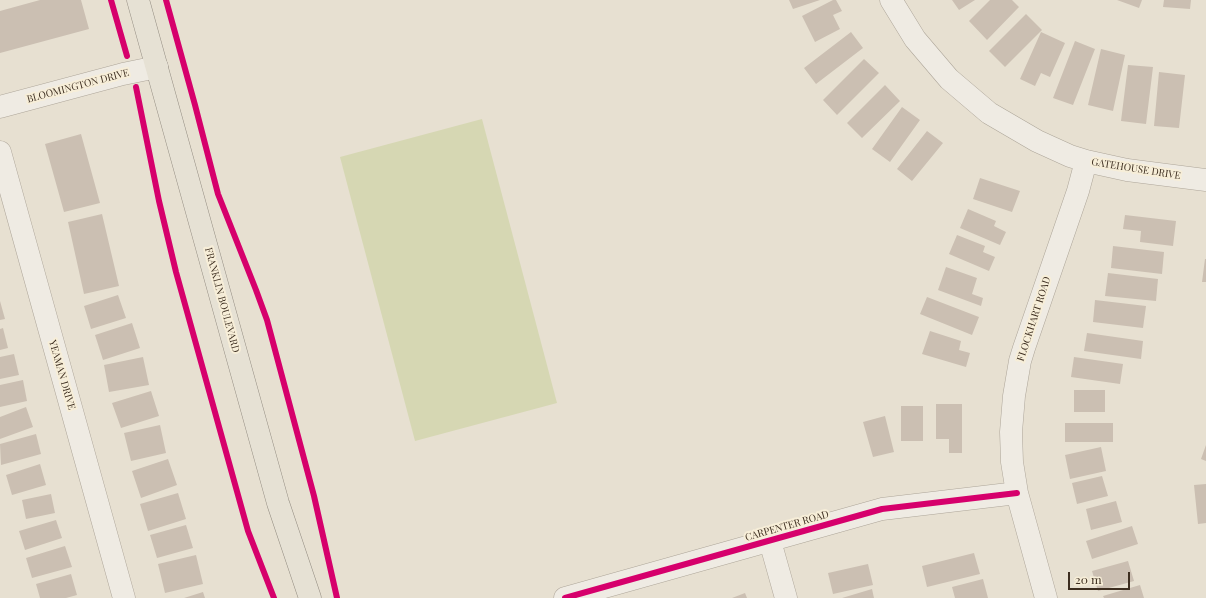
<!DOCTYPE html>
<style>
body{margin:0}
#map{position:relative;width:1206px;height:598px;overflow:hidden;background:#e7e0d1;font-family:"Playfair Display",serif}
canvas{display:block}
.scale{position:absolute;left:1068px;top:572px;width:62px;height:18px;box-sizing:border-box;border:2px solid #3d2e20;border-top:0;padding-left:5px;font-size:12px;line-height:14px;white-space:nowrap;color:#3d2e20;-webkit-text-stroke:3px #f7eed8;paint-order:stroke}
</style>
<div id="map">
<canvas width="1206" height="598"></canvas>
<div class="scale">20 m</div>
</div>
<script>
const context = document.querySelector('canvas').getContext('2d');
context.lineJoin = 'round';
function paint(path, color) { context.fillStyle = color; context.fill(path, 'evenodd'); }
const shape = rows => new Path2D(rows.map(r => 'M' + r).join(''));
function stroke(path, color, width, dash) { context.strokeStyle = color; context.lineWidth = width; context.lineCap = dash ? 'butt' : 'round'; context.setLineDash(dash || []); context.stroke(path); }
function drawText(font, color, halo, rows, align = 'center') {
  context.font = font + ' "Playfair Display",serif'; context.lineWidth = 4; context.setLineDash([]); context.textBaseline = 'middle'; context.strokeStyle = halo; context.fillStyle = color; for (const [text, x, y, turn = 0] of rows) {
    context.save(); context.translate(x, y); context.rotate((+turn || 0) * Math.PI / 180); context.textAlign = isNaN(turn) ? turn : align; if (halo) context.strokeText(text, 0, 0); context.fillText(text, 0, 0); context.restore();
  }
}
paint(shape([
 [482,119,557,403,415,441,340,157]
]), '#d6d7b3');
paint(shape([
 [40,0,81,0,89,29,0,53,0,11],
 [789,0,820,0,793,9],
 [833,0,836,0,842,11,833,15,840,29,815,42,802,16],
 [952,0,975,0,959,10],
 [990,0,1012,0,1019,7,987,40,969,21],
 [1117,0,1142,0,1139,8],
 [1164,0,1191,0,1190,9,1163,7],
 [1026,14,1042,30,1005,67,989,51],
 [851,32,863,48,816,84,804,68],
 [1041,32,1065,43,1050,77,1041,73,1035,86,1020,79],
 [1075,41,1095,49,1073,105,1053,98],
 [1101,49,1125,55,1113,111,1088,105],
 [864,59,879,73,837,115,823,100],
 [1128,65,1153,67,1146,124,1121,121],
 [1159,72,1185,75,1179,128,1154,126],
 [885,85,900,101,862,138,847,123],
 [902,107,920,120,890,162,872,149],
 [927,131,943,143,912,181,897,169],
 [81,134,100,203,64,212,45,144],
 [980,178,1020,191,1012,212,973,199],
 [968,209,996,221,994,226,1006,232,1000,245,960,228],
 [102,214,119,286,84,294,68,222],
 [1125,215,1176,221,1173,246,1140,242,1141,231,1123,229],
 [957,235,985,246,983,252,995,257,989,271,949,254],
 [1113,246,1164,252,1162,274,1111,268],
 [1205,259,1206,259,1206,282,1202,282],
 [946,267,977,278,972,294,983,298,981,306,938,290],
 [1108,273,1158,279,1156,301,1105,296],
 [118,295,126,318,91,329,84,306],
 [927,297,979,317,972,335,920,314],
 [1095,300,1146,306,1143,328,1093,322],
 [0,301,5,319,0,320],
 [132,323,140,348,103,360,95,335],
 [3,328,8,348,0,350,0,329],
 [930,331,961,341,959,350,970,353,966,367,922,354],
 [1087,333,1143,341,1141,359,1084,351],
 [14,354,19,375,0,379,0,357],
 [143,357,149,385,109,392,104,365],
 [1074,357,1123,364,1120,384,1071,377],
 [23,380,27,401,0,407,0,385],
 [1074,390,1105,390,1105,412,1074,412],
 [151,391,159,416,121,428,112,403],
 [936,404,962,404,962,453,949,453,949,439,936,439],
 [901,406,923,406,923,441,901,441],
 [26,407,33,427,0,439,0,417],
 [885,416,894,452,873,457,863,422],
 [1065,423,1113,423,1113,442,1065,442],
 [160,425,166,453,131,461,124,433],
 [36,434,41,454,1,465,0,444],
 [1206,445,1206,461,1201,459],
 [1101,447,1106,471,1070,479,1065,455],
 [168,459,177,485,141,498,132,471],
 [40,464,46,485,12,495,6,475],
 [1102,476,1108,496,1077,504,1072,483],
 [1206,484,1206,523,1198,524,1194,485],
 [178,493,186,519,148,531,140,504],
 [51,494,55,513,26,519,22,500],
 [1116,501,1122,522,1091,530,1086,509],
 [56,520,62,538,25,550,19,531],
 [186,525,193,548,157,558,150,535],
 [1132,526,1138,544,1092,559,1086,541],
 [65,546,72,567,32,578,26,558],
 [974,553,980,574,927,587,922,566],
 [196,555,203,584,165,593,158,564],
 [1128,561,1134,581,1098,591,1092,571],
 [868,564,873,585,833,594,828,573],
 [71,574,77,595,66,598,40,598,36,584],
 [983,579,988,598,955,598,952,587],
 [1140,585,1144,598,1104,598,1103,596],
 [872,589,874,598,842,598],
 [203,592,205,598,184,598],
 [745,593,747,598,732,598]
]), '#cbbfb2');
const minor = shape([
 [891,0,915,39,949,79,989,113,1037,141,1070,156,1086,161,1127,170,1206,180],
 [0,107,123,74,157,67],
 [0,152,124,598],
 [770,541,786,598],
 [565,598,882,509,1017,493],
 [1046,598,1017,493,1012,462,1011,432,1014,396,1020,361,1024,348,1078,191,1086,161]
]);
const major = shape([
 [138,0,278,503,310,598]
]);
stroke(minor, '#ada599', 23);
stroke(major, '#928b80', 23);
stroke(minor, '#efebe3', 22);
stroke(major, '#e6e1d4', 22);
stroke(shape([
 [111,0,127,56],
 [166,0,195,105,218,194,256,290,267,320,314,496,337,598],
 [136,87,159,201,176,272,248,531,274,598],
 [565,598,882,509,1017,493]
]), '#d6006c', 6);
drawText('10px', '#3d2e20', '#f7eed8', [
 ["BLOOMINGTON DRIVE",78,86,-15],
 ["GATEHOUSE DRIVE",1136,169,9],
 ["FRANKLIN BOULEVARD",222,300,75],
 ["FLOCKHART ROAD",1034,319,-72],
 ["YEAMAN DRIVE",62,375,74],
 ["CARPENTER ROAD",787,526,-16]
]);
</script>
